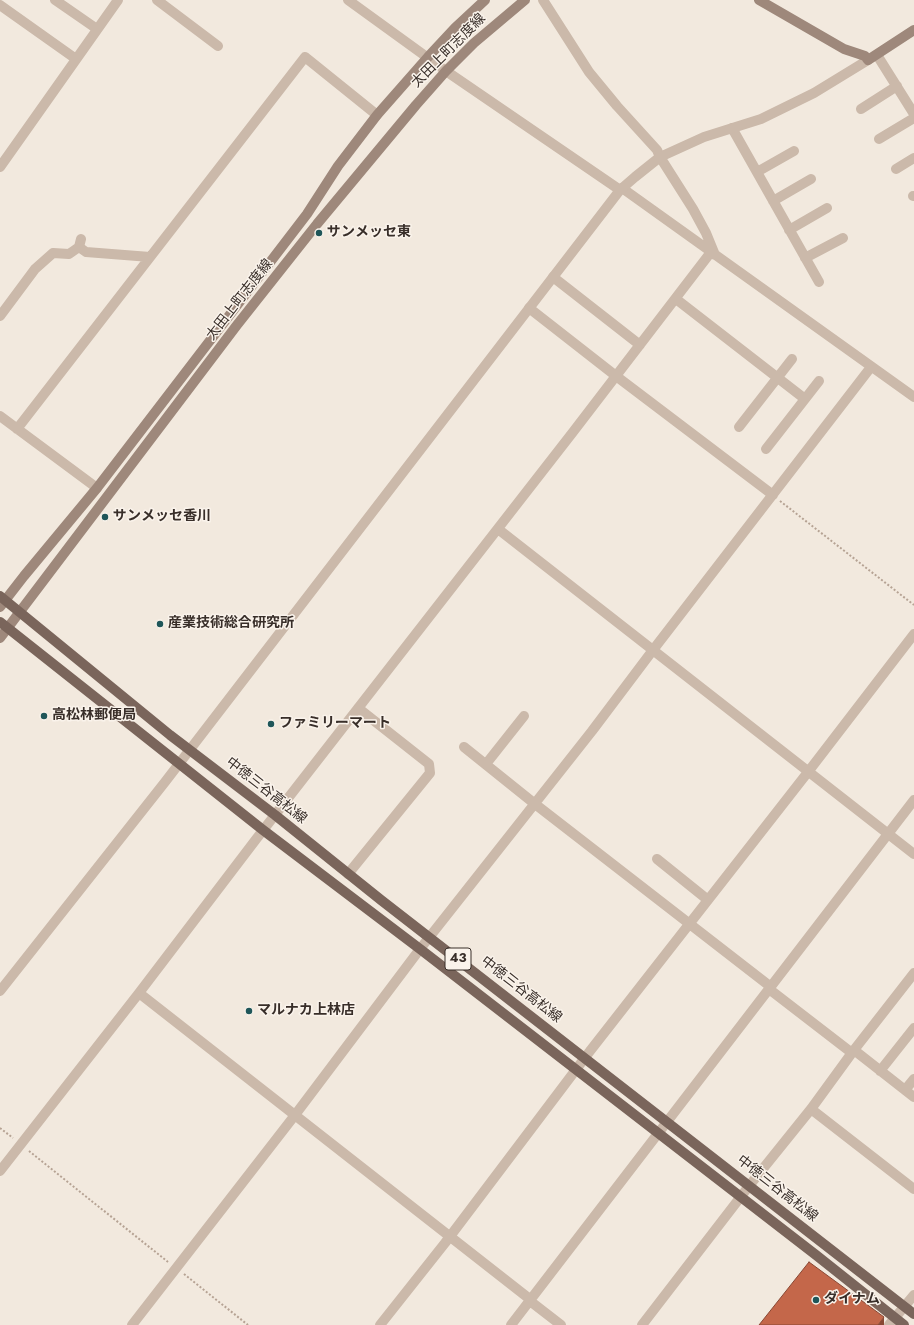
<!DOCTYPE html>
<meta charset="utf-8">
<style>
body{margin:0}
canvas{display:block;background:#f2e9de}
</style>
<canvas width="914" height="1325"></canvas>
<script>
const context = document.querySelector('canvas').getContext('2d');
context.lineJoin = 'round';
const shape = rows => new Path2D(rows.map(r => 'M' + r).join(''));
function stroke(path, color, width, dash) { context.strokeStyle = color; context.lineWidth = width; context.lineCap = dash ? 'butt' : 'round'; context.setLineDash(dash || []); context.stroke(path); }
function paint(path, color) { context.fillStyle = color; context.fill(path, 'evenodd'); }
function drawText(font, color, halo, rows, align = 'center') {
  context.font = font + ' Jost,"Noto Sans JP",sans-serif'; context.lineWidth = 3; context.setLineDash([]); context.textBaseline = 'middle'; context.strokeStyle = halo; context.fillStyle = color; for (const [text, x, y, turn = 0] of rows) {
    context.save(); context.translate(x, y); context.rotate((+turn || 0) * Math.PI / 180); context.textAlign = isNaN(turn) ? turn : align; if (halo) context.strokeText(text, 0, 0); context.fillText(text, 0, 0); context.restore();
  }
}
stroke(shape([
 [780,501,914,605],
 [0,1128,13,1138],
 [29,1151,168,1262],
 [184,1274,248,1325]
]), '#b6a394', 2, [2, 2]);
stroke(shape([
 [55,0,97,29],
 [157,0,218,46],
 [543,0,589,72,617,106,657,150,660,157,693,209,706,233,715,255],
 [0,5,76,59],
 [877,55,914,114],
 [861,109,897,86],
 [732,128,819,282],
 [879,139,914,118],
 [0,167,118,0],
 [896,169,914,158],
 [757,172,794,151],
 [622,188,914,397],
 [913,196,914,196],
 [773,201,811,179],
 [789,230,827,208],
 [81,239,79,247,86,252,150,257],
 [805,258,843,238],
 [553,277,640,345],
 [676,299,805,399],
 [529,308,616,376,773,495],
 [0,316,35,269,53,253,69,254,79,247],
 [0,416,97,488],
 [739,427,792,359],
 [17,429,305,57,377,115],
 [766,449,819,381],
 [498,529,914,854],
 [464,747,535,804,771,987],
 [486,764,524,716],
 [657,859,708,900],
 [348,874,430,773,429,764,358,708],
 [769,989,852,1053],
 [139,993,531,1300],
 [854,1050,914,1097],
 [880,1071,914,1028],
 [905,1090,914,1079],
 [811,1109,914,1189],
 [0,1171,139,993,257,838,573,432,711,252],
 [530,1301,561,1325],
 [132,1325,295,1115,420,949,592,731,653,650,871,367],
 [380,1325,445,1243,590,1051,808,772,914,634],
 [511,1325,914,800],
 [642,1325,749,1186,811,1109,854,1050,914,973],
 [889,1325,914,1295]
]), '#cbb9aa', 10);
stroke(shape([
 [348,0,446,71,620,190],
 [0,991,165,782,620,190,635,177,660,157,704,137,761,119,814,93,868,60]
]), '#cbb9aa', 10);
stroke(shape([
 [759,0,844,49,865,56,868,60,914,30],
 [0,607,24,576,97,488,307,214,338,166,377,115,428,57,455,28,485,0],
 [0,638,237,325,317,224,416,105,446,71,474,43,525,0]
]), '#9e887b', 10);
stroke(shape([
 [0,596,170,735,275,815,381,900,914,1314],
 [0,622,263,830,420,949,816,1255,904,1325]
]), '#7a655b', 10);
paint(shape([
 [884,1317,884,1325,878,1325]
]), '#894834');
const building = shape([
 [809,1262,884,1317,878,1325,759,1325,809,1262]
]);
paint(building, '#c4674a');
stroke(building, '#894834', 1);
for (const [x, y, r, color] of [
 [319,233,4,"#1f5659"],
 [105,517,4,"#1f5659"],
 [160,624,4,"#1f5659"],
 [44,716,4,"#1f5659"],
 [271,724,4,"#1f5659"],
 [249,1011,4,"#1f5659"],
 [816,1300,4,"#1f5659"]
]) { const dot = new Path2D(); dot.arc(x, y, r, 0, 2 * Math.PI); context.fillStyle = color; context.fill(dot); stroke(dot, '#faf3eb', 1.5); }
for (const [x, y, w] of [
 [458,959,26]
]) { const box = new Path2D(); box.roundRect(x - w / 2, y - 11, w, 22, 3); context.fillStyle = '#faf3eb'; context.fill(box); stroke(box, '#382e29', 1); }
drawText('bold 13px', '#382e29', null, [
 ["43",458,959]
]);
drawText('14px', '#382e29', '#faf3eb', [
 ["太田上町志度線",449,51,-45],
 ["太田上町志度線",240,300,-52],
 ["中徳三谷高松線",266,791,38],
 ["中徳三谷高松線",521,990,38],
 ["中徳三谷高松線",777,1189,38]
]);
drawText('bold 14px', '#382e29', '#faf3eb', [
 ["サンメッセ東",327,233],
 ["サンメッセ香川",113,517],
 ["産業技術総合研究所",168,624],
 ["高松林郵便局",52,716],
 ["ファミリーマート",279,724],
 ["マルナカ上林店",257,1011],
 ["ダイナム",824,1300]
], 'left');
</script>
